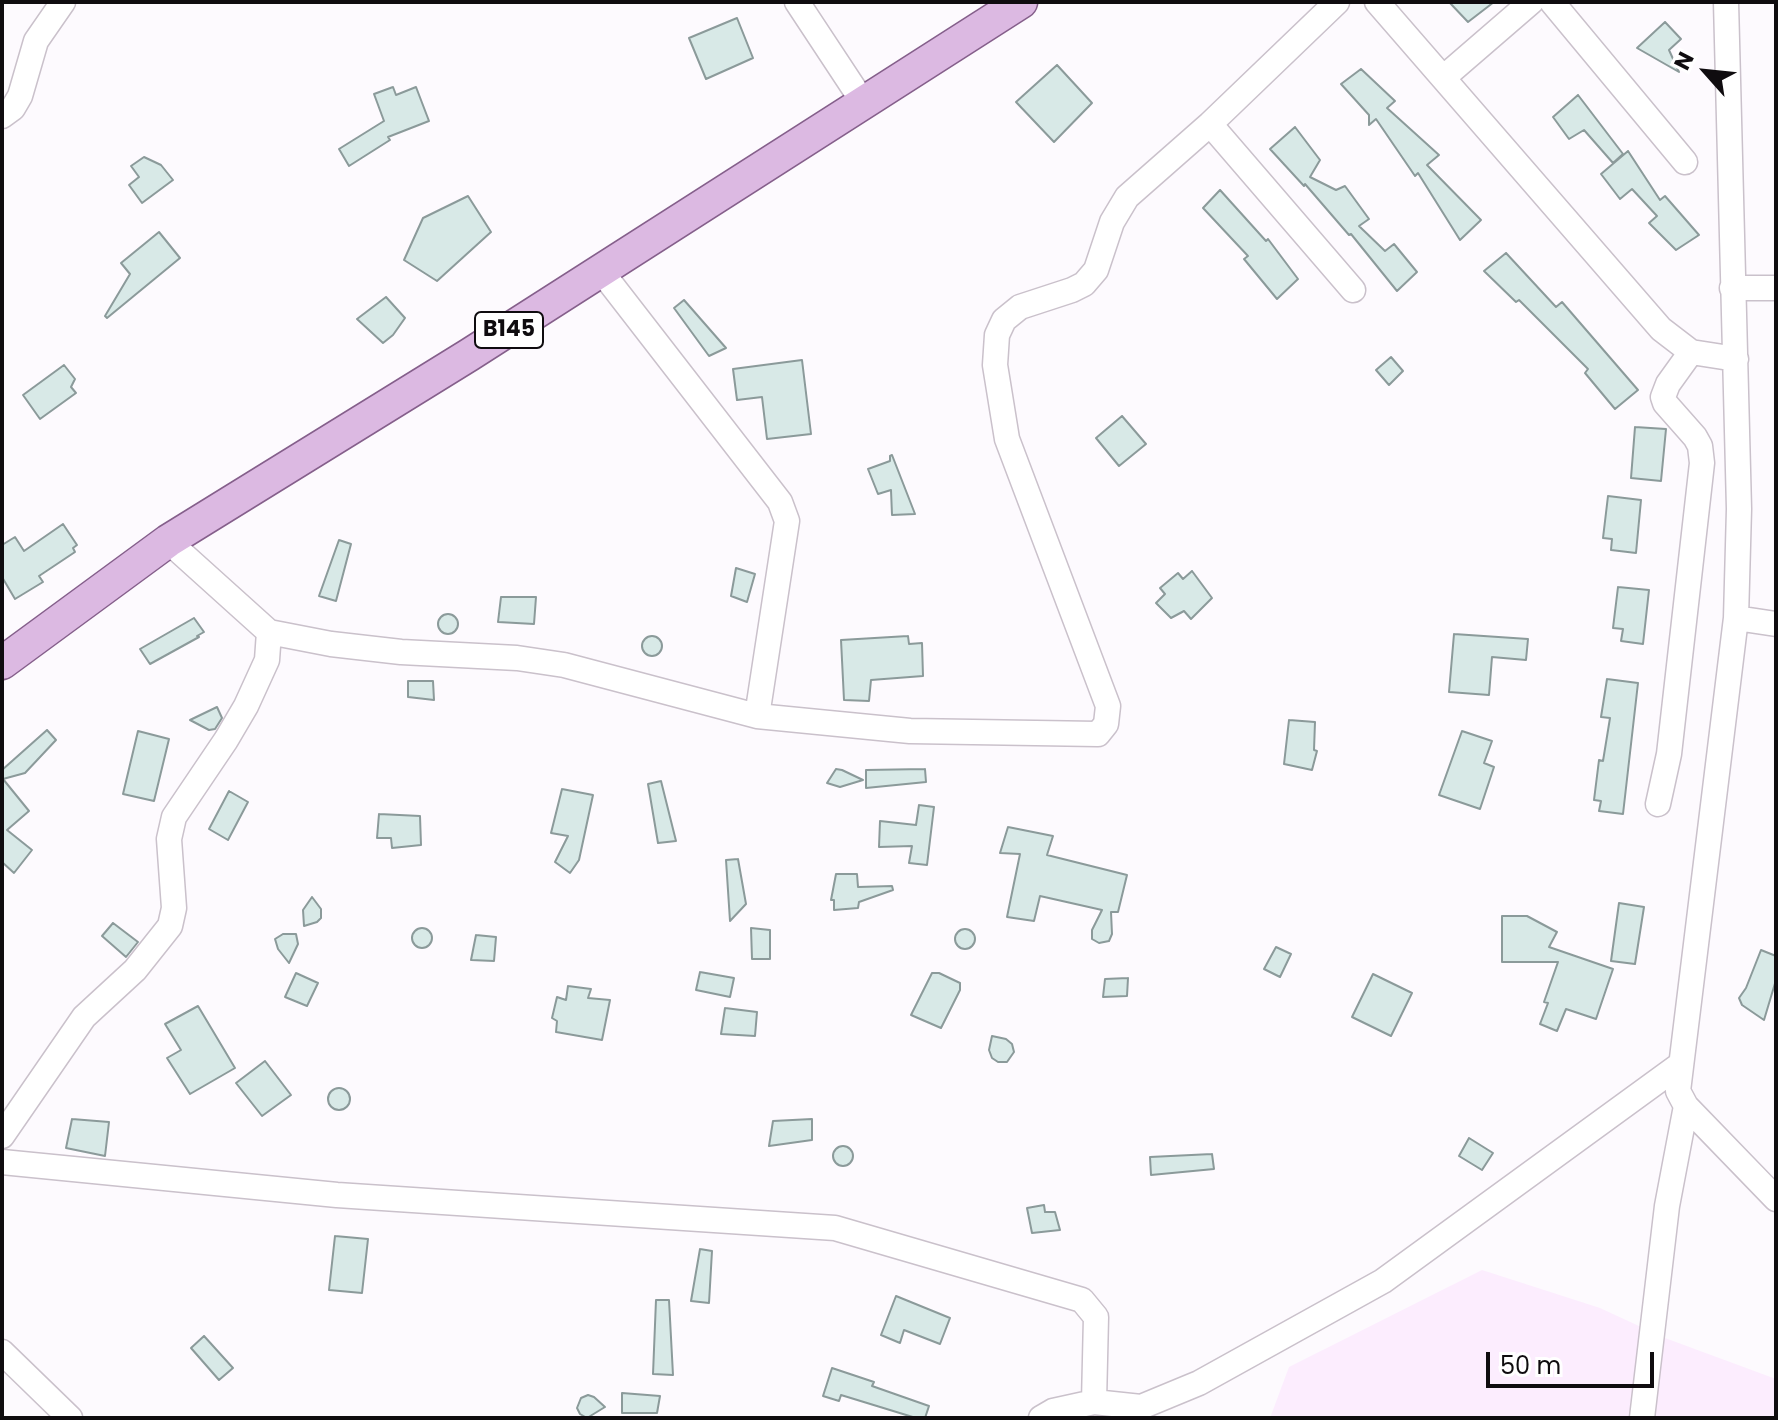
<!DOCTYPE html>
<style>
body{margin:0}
#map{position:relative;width:1778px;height:1420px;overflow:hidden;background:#fdfafe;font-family:Poppins,sans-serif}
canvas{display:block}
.frame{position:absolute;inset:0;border:4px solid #0f0c0f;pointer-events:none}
.north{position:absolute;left:1666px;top:32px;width:80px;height:80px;-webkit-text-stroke:6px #fff;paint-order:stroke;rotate:297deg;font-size:22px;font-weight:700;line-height:32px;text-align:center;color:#0f0c0f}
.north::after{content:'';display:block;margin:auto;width:28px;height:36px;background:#0f0c0f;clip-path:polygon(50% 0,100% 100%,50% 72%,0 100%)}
.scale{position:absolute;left:1486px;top:1352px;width:168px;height:36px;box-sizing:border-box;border:4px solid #0f0c0f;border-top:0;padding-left:10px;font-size:24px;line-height:28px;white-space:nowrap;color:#0f0c0f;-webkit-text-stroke:6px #fff;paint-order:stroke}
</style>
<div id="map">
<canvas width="1778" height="1420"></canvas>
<div class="frame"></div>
<div class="north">N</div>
<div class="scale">50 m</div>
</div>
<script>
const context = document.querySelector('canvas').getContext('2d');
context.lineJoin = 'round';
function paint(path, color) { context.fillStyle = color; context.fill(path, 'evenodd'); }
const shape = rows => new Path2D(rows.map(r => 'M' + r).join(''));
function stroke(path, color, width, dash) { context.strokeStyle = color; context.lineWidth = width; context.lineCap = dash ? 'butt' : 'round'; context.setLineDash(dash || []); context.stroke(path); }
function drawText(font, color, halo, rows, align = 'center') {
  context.font = font + ' Poppins,sans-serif'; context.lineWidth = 7; context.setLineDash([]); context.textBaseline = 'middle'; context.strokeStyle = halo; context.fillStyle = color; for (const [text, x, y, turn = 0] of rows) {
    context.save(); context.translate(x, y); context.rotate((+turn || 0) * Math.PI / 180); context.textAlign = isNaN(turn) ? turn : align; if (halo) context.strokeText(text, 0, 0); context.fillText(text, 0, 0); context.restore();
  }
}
paint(shape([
 [1482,1270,1600,1308,1665,1338,1776,1379,1776,1418,1270,1418,1289,1367]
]), '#fcedfe');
const building = shape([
 [1449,2,1494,2,1468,22,1449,2],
 [737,18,753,58,706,79,689,38,737,18],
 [1665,22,1681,39,1669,50,1679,72,1637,48,1665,22],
 [1057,65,1092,103,1054,142,1016,102,1057,65],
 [1361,69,1395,101,1387,108,1439,155,1427,165,1481,220,1460,240,1418,173,1415,176,1376,119,1369,125,1369,115,1341,84,1361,69],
 [393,87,396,95,416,87,429,121,388,137,390,140,349,166,339,149,384,121,374,94,393,87],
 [1578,95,1623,154,1613,163,1584,130,1569,139,1553,117,1578,95],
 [1295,127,1320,160,1310,177,1336,190,1345,186,1369,219,1359,226,1385,251,1394,244,1417,272,1397,291,1351,234,1349,235,1305,184,1304,186,1270,149,1295,127],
 [1628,151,1660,200,1665,196,1699,235,1676,250,1649,223,1657,216,1632,189,1620,199,1601,174,1628,151],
 [144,157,161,165,173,180,142,203,129,185,139,177,131,166,144,157],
 [1220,190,1266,241,1268,239,1298,279,1277,299,1244,259,1248,256,1203,208,1220,190],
 [468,196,491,232,437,281,404,260,423,218,468,196],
 [159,232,180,258,107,318,105,316,130,274,121,263,159,232],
 [1506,253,1556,307,1562,302,1638,390,1615,409,1585,373,1588,369,1519,300,1516,302,1484,271,1506,253],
 [386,297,405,318,393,335,383,343,357,319,386,297],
 [684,300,726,348,709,356,674,308,684,300],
 [1391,357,1403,371,1389,385,1376,370,1391,357],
 [802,360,811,434,767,439,762,397,737,400,733,369,802,360],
 [64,365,75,379,71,387,76,393,40,419,23,395,64,365],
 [1122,416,1146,444,1119,466,1096,438,1122,416],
 [1635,427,1666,429,1661,481,1631,478,1635,427],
 [892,455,915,514,892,515,891,490,878,494,868,469,890,461,890,456,892,455],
 [1608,496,1641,500,1636,553,1611,550,1612,539,1603,538,1608,496],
 [63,524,77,545,73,548,75,552,39,576,43,582,15,599,2,577,2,545,15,537,24,551,63,524],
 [339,540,351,544,336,601,319,596,339,540],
 [736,568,755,574,747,602,731,596,736,568],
 [1192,571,1212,598,1191,619,1184,611,1171,618,1156,603,1165,594,1160,588,1178,573,1183,579,1192,571],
 [1618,587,1649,590,1643,644,1621,641,1623,629,1613,628,1618,587],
 [501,597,536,597,534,624,498,622,501,597],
 '438 624a10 10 0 1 1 20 0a10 10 0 1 1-20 0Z',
 [194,618,204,632,197,636,199,637,150,664,140,649,194,618],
 [1454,634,1528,639,1526,660,1492,657,1489,695,1449,692,1454,634],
 [908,636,909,644,922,643,923,676,871,680,869,701,844,700,841,640,908,636],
 '642 646a10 10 0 1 1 20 0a10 10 0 1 1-20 0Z',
 [1607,679,1638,683,1623,814,1599,811,1601,801,1594,800,1599,760,1603,761,1610,718,1601,717,1607,679],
 [408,681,433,681,434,700,408,697,408,681],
 [217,707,222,718,215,729,209,730,190,720,217,707],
 [1289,720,1315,722,1314,750,1317,751,1312,770,1284,764,1289,720],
 [47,730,56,740,25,773,3,779,29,811,7,830,32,850,14,873,2,862,2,770,47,730],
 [138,731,169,739,154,801,123,794,138,731],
 [1462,731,1492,741,1484,763,1494,767,1480,809,1439,795,1462,731],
 [836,769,842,770,863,780,840,787,827,783,836,769],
 [925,769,926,782,866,788,866,770,925,769],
 [661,781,676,841,658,843,648,784,661,781],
 [562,789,593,795,579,860,570,873,555,862,568,836,551,833,562,789],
 [229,791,248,802,228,840,209,829,229,791],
 [919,805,934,807,927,865,909,863,912,846,879,847,880,821,916,825,919,805],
 [379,814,420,816,421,845,392,848,391,838,377,838,379,814],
 [1008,827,1053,836,1047,855,1127,875,1118,912,1111,912,1112,934,1109,941,1099,943,1092,939,1092,930,1102,910,1040,896,1034,921,1007,917,1020,854,1000,853,1008,827],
 [738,859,746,904,730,921,726,860,738,859],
 [836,874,857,874,858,887,892,886,893,890,859,902,858,908,834,910,834,900,831,900,836,874],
 [312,897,321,909,321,918,317,922,304,926,303,910,312,897],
 [1619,903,1644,907,1635,964,1611,961,1619,903],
 [1502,916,1527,916,1557,932,1549,947,1613,969,1596,1019,1566,1009,1557,1031,1540,1024,1548,1003,1544,1002,1558,962,1502,962,1502,916],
 [113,923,138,942,126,957,102,936,113,923],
 '412 938a10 10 0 1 1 20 0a10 10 0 1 1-20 0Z',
 [751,928,770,930,770,959,752,959,751,928],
 '955 939a10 10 0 1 1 20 0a10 10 0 1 1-20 0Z',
 [283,934,296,934,298,944,289,963,278,949,275,939,283,934],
 [476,935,496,937,494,961,471,960,476,935],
 [1276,947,1291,954,1280,977,1264,969,1276,947],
 [1761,950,1776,956,1776,980,1764,1020,1742,1005,1739,998,1746,988,1761,950],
 [700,972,734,978,730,997,696,990,700,972],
 [296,973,318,983,307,1006,285,997,296,973],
 [932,973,939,973,960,983,960,990,941,1028,911,1015,932,973],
 [1373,974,1412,993,1391,1036,1352,1017,1373,974],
 [1128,978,1127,996,1103,997,1105,979,1128,978],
 [568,986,591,989,588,998,610,1000,602,1040,556,1032,557,1021,552,1018,557,997,566,1000,568,986],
 [198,1006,235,1068,190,1094,167,1058,181,1050,165,1024,198,1006],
 [725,1008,757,1012,755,1036,721,1034,725,1008],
 [992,1036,1006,1039,1012,1044,1014,1052,1007,1062,998,1062,992,1058,989,1050,992,1036],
 [265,1061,291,1095,262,1116,236,1083,265,1061],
 '328 1099a11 11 0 1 1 22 0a11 11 0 1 1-22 0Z',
 [72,1119,109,1122,105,1156,66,1148,72,1119],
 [812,1119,812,1140,769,1146,773,1121,812,1119],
 [1469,1138,1493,1153,1482,1170,1459,1156,1469,1138],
 '833 1156a10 10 0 1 1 20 0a10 10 0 1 1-20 0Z',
 [1212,1154,1214,1169,1151,1175,1150,1157,1212,1154],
 [1044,1205,1045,1212,1055,1212,1060,1230,1032,1233,1027,1208,1044,1205],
 [335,1236,368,1239,362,1293,329,1290,335,1236],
 [700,1249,712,1251,709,1303,691,1301,700,1249],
 [896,1296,950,1318,940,1344,904,1330,900,1343,881,1335,896,1296],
 [656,1300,669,1300,673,1375,653,1374,656,1300],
 [204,1336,233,1368,219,1380,191,1348,204,1336],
 [832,1368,874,1382,872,1386,929,1406,925,1418,916,1418,841,1395,839,1401,823,1396,832,1368],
 [622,1393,660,1396,657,1413,622,1413,622,1393],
 [588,1395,594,1397,605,1407,587,1418,580,1414,577,1408,581,1398,588,1395]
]);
paint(building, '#d8e9e7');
stroke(building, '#8b9a9a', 2);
const minor = shape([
 [797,2,863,102],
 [1377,2,1661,329,1691,352,1736,359],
 [1552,2,1685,162],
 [1726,2,1739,509,1736,618,1678,1091,1686,1106,1776,1199],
 [1443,78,1531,2],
 [2,116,13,108,20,96,36,41,63,2],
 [1210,124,1353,290],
 [601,271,780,502,787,521,757,716],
 [1732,288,1776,288],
 [168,541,269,632,331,644,401,652,517,658,564,665,757,716,910,731,1098,734,1106,724,1108,706,1007,439,995,365,997,335,1004,320,1020,307,1072,290,1084,284,1096,270,1112,222,1127,197,1210,124,1337,2],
 [1736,618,1776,624],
 [1658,804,1669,754,1702,463,1700,446,1695,437,1665,403,1663,397,1668,384,1691,352],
 [2,1136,84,1017,135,970,170,926,174,908,169,839,174,817,226,740,246,706,267,660,269,632],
 [2,1162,337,1195,835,1228,1082,1300,1096,1317,1094,1402],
 [2,1352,70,1418],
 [1041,1418,1053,1411,1094,1402,1141,1407,1199,1383,1383,1281,1681,1064],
 [1642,1418,1667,1206,1686,1106]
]);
const major = shape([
 [2,663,168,541,469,355,1021,2]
]);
stroke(minor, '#cac1cb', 27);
stroke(major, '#855f8b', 35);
stroke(minor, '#fff', 24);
stroke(major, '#dcb9e2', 32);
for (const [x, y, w] of [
 [509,330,68]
]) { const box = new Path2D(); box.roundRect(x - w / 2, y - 18, w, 36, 6); context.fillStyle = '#fff'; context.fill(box); stroke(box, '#0f0c0f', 2); }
drawText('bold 22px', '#0f0c0f', null, [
 ["B145",509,330]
]);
</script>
